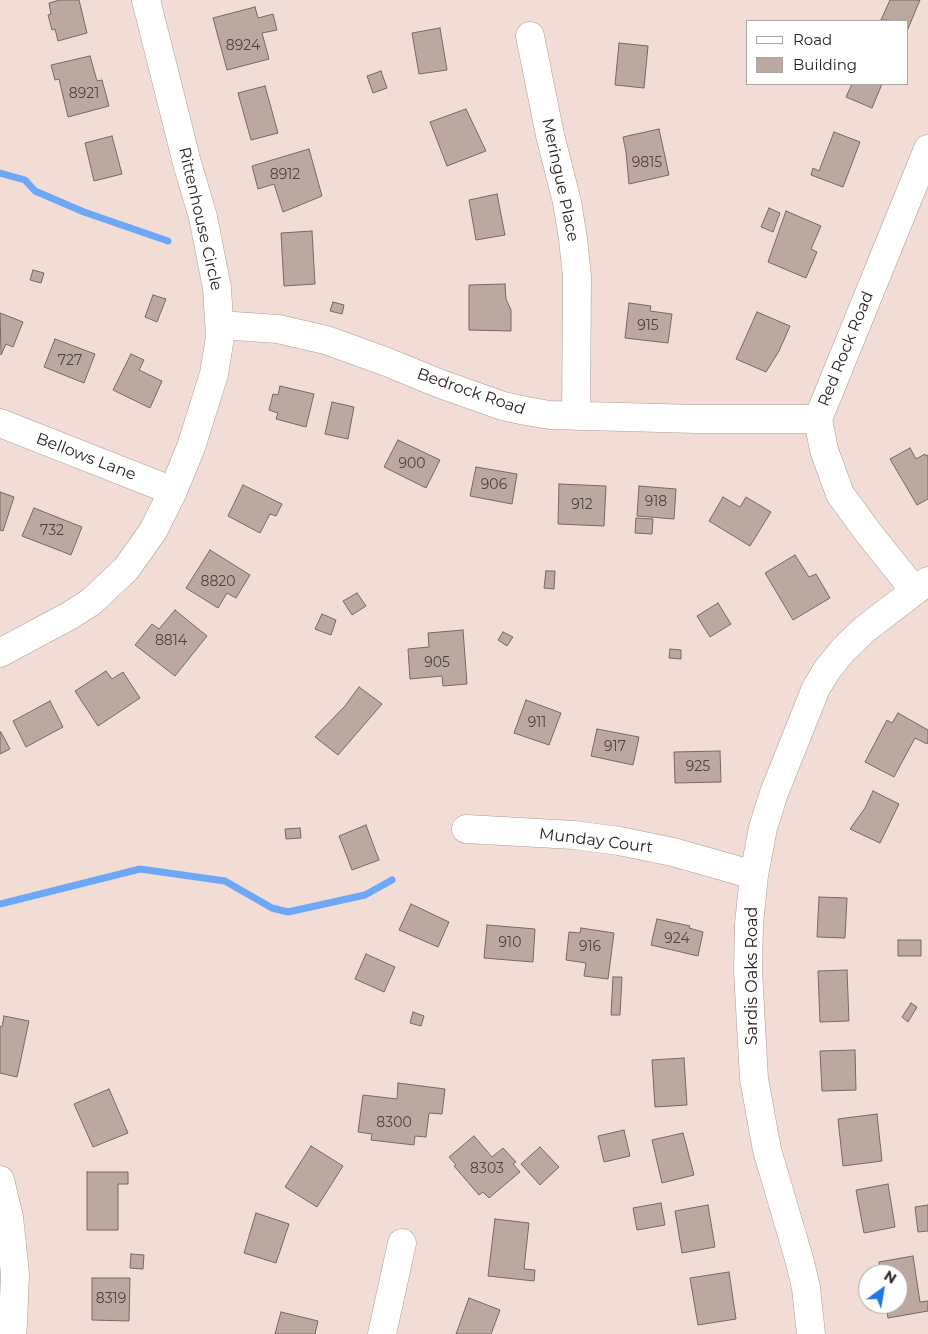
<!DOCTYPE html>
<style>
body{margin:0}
#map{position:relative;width:928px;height:1334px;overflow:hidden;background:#f1ddd5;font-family:Montserrat,sans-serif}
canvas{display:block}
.legend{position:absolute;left:746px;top:20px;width:162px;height:65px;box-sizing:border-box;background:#fff;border:1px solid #aaa7a6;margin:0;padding:6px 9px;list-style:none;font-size:15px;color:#2a2320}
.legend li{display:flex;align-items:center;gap:10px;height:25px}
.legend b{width:25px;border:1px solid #aaa7a6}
.north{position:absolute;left:858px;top:1264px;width:50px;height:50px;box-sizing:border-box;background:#fff;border:1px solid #aaa7a6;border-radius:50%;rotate:32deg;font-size:14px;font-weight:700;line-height:20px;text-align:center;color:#2a2320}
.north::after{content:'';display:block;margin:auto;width:18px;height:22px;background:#2077e1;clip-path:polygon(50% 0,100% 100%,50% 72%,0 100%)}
</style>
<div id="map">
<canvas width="928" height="1334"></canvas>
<ul class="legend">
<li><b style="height:6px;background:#fff"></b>Road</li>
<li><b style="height:14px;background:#bba9a1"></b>Building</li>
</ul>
<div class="north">N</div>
</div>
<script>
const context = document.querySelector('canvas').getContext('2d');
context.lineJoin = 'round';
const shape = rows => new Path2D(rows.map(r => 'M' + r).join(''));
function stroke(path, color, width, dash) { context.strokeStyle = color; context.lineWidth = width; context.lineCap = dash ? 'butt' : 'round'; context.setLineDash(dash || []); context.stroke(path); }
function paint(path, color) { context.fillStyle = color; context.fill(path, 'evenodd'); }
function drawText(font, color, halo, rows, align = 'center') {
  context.font = font + ' Montserrat,sans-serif'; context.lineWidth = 4; context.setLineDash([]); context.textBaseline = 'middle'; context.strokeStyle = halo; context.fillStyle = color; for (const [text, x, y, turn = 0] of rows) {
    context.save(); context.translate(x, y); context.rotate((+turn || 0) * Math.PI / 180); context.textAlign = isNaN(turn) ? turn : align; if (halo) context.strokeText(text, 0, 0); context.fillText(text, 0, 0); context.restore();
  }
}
stroke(shape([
 [0,173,25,180,35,191,84,212,168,241],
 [0,904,140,869,225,881,272,908,288,912,365,895,392,880]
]), '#6da7f5', 7);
const building = shape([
 [60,0,79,0,87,33,58,41,55,29,52,30,48,15,51,14,49,3,60,0],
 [890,0,920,0,907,31,907,21,881,20,890,0],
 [255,7,258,18,273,14,277,30,262,33,269,59,227,70,213,18,255,7],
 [440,28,447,70,419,74,412,33,440,28],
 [619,43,648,46,644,88,615,85,619,43],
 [90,56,97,81,102,80,109,106,68,117,59,79,55,80,51,65,90,56],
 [381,71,387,88,373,93,367,76,381,71],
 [852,84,882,84,872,108,846,97,852,84],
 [265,86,278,133,251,140,238,93,265,86],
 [466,109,486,151,447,166,430,122,466,109],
 [659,129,669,175,629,184,626,152,623,137,659,129],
 [834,132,860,142,843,187,811,175,813,168,819,171,834,132],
 [112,136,122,174,94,181,85,143,112,136],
 [309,149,322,196,283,212,274,184,258,189,252,166,309,149],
 [497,194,505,235,476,240,469,200,497,194],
 [769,208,780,213,773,232,761,227,769,208],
 [786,211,821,226,811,249,817,252,806,278,768,262,786,211],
 [312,231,315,284,284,286,281,233,312,231],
 [33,270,44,273,41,283,30,280,33,270],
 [505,284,506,299,511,310,511,331,469,330,469,285,505,284],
 [153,295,166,299,157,322,145,317,153,295],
 [333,302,344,305,342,314,330,311,333,302],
 [629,303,651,306,650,311,672,314,668,343,625,338,629,303],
 [757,312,790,326,779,351,766,372,736,359,757,312],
 [0,313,23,322,13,347,6,344,1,355,0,313],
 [55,339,95,354,84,383,44,367,55,339],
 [131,354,144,360,139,370,162,381,150,408,113,390,131,354],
 [280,386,314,394,306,427,276,419,278,413,269,410,273,394,278,395,280,386],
 [332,402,354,407,348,439,325,434,332,402],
 [398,440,440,460,426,488,384,467,398,440],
 [910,448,916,459,925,454,926,456,928,455,928,499,917,505,890,459,910,448],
 [476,467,517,474,512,504,470,496,476,467],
 [559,484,606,486,604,526,558,524,559,484],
 [243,485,282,504,276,516,270,514,260,533,228,516,243,485],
 [639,486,676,489,674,519,637,516,639,486],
 [0,492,14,497,3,531,0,530,0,492],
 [723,497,740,507,746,497,771,512,750,546,709,521,723,497],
 [34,508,82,527,71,555,22,536,34,508],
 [636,518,653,519,652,534,635,533,636,518],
 [210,550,250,575,236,598,227,593,218,608,186,588,210,550],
 [795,555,809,577,816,574,830,598,793,620,765,573,795,555],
 [546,571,555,571,554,589,544,588,546,571],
 [357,593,366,606,352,615,343,601,357,593],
 [718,603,731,624,710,637,697,616,718,603],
 [175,610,207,636,175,676,135,645,152,624,159,629,175,610],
 [322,614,336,620,331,635,315,629,322,614],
 [463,630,467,684,443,686,442,676,410,679,408,649,429,647,428,633,463,630],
 [503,632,513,637,507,646,498,640,503,632],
 [670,649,681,650,681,659,669,658,670,649],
 [106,671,112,679,123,672,140,698,98,726,75,691,106,671],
 [359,687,382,704,338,755,315,737,345,706,359,687],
 [526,700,561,713,549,745,514,733,526,700],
 [50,701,63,727,26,747,13,721,50,701],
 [898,713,928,730,928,742,927,744,915,738,894,777,865,762,887,720,892,723,898,713],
 [597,729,639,737,633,765,591,756,597,729],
 [0,732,1,732,10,749,0,754,0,732],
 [720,751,721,782,675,783,674,752,720,751],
 [873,791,899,804,880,843,850,829,865,808,873,791],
 [366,825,379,860,352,870,339,836,366,825],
 [300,828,301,838,286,839,285,829,300,828],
 [819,897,847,898,845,938,817,937,819,897],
 [411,904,449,922,438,947,399,930,411,904],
 [657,919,690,926,689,928,703,932,698,956,651,945,657,919],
 [487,925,535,929,533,962,484,958,487,925],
 [581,928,614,933,608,979,584,976,586,963,566,960,569,932,580,933,581,928],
 [898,940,921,940,921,956,898,956,898,940],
 [366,954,395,967,384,992,355,979,366,954],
 [847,970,849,1021,820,1022,818,971,847,970],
 [613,977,622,977,620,1015,611,1015,613,977],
 [911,1003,917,1007,908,1022,902,1017,911,1003],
 [413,1012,424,1016,421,1026,410,1023,413,1012],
 [4,1016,29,1021,17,1077,0,1073,0,1026,2,1027,4,1016],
 [855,1050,856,1090,822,1091,820,1051,855,1050],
 [684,1058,687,1105,655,1107,652,1060,684,1058],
 [398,1083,445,1089,442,1114,429,1113,426,1137,415,1136,414,1145,371,1140,372,1134,358,1132,363,1095,397,1099,398,1083],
 [109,1089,128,1133,93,1147,74,1104,109,1089],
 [877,1114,882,1161,843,1166,838,1119,877,1114],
 [624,1130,630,1156,604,1162,598,1136,624,1130],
 [683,1133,694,1175,662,1183,652,1140,683,1133],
 [474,1136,492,1157,503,1148,516,1162,513,1164,520,1172,489,1198,483,1192,479,1195,454,1166,456,1165,449,1157,474,1136],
 [311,1146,343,1166,317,1207,285,1187,311,1146],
 [540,1147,559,1167,540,1185,521,1164,540,1147],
 [87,1172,128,1172,128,1184,118,1184,118,1230,87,1230,87,1172],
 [888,1184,895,1227,864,1233,856,1190,888,1184],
 [661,1203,665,1225,637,1230,633,1208,661,1203],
 [708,1205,715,1247,682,1253,675,1211,708,1205],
 [928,1205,928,1231,918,1232,915,1207,928,1205],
 [256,1213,289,1224,276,1263,244,1253,256,1213],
 [495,1219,529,1223,524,1269,535,1270,534,1281,488,1276,495,1219],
 [131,1254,144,1255,143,1269,130,1268,131,1254],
 [913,1256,920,1302,928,1301,928,1311,888,1318,886,1304,898,1304,898,1274,881,1274,879,1262,913,1256],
 [729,1272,736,1319,698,1325,690,1278,729,1272],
 [92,1278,130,1278,129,1321,92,1320,92,1278],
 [469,1298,500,1310,491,1334,456,1334,469,1298],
 [281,1312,318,1321,315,1334,275,1334,281,1312]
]);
paint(building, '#bba9a1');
stroke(building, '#796861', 1);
const minor = shape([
 [530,36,550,135,567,202,573,239,577,277,576,416],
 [220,325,278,329,326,340,387,362,438,383,503,406,526,411,550,415,696,419,818,419],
 [0,423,173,491],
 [915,591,870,535,840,494,824,450,818,419,928,149],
 [0,653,69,616,91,602,126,569,153,531,173,491,191,447,214,374,220,337,217,288,203,217,187,163,146,0],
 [466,829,574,835,619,841,673,852,754,875],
 [0,1180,9,1217,15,1274,13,1324,12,1334],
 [382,1334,402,1243],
 [811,1334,806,1288,800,1262,767,1150,754,1079,748,971,749,924,754,875,763,828,774,793,816,688,827,670,844,649,865,629,928,581]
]);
stroke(minor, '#ad9b93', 29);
stroke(minor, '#fff', 28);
drawText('14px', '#4e4440', null, [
 ["8924",243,46],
 ["8921",84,94],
 ["9815",647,163],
 ["8912",285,175],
 ["915",648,326],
 ["727",70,361],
 ["900",412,464],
 ["906",494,485],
 ["918",656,502],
 ["912",582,505],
 ["732",52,531],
 ["8820",218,582],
 ["8814",171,641],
 ["905",437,663],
 ["911",537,723],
 ["917",615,747],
 ["925",698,767],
 ["924",677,939],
 ["910",510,943],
 ["916",590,947],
 ["8300",394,1123],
 ["8303",487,1169],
 ["8319",111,1299]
]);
drawText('16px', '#2a2320', '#fff', [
 ["Meringue Place",560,180,78],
 ["Rittenhouse Circle",200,219,77],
 ["Red Rock Road",846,349,-68],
 ["Bedrock Road",471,392,19],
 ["Bellows Lane",86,457,21],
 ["Munday Court",596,841,7],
 ["Sardis Oaks Road",752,976,-90]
]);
</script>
